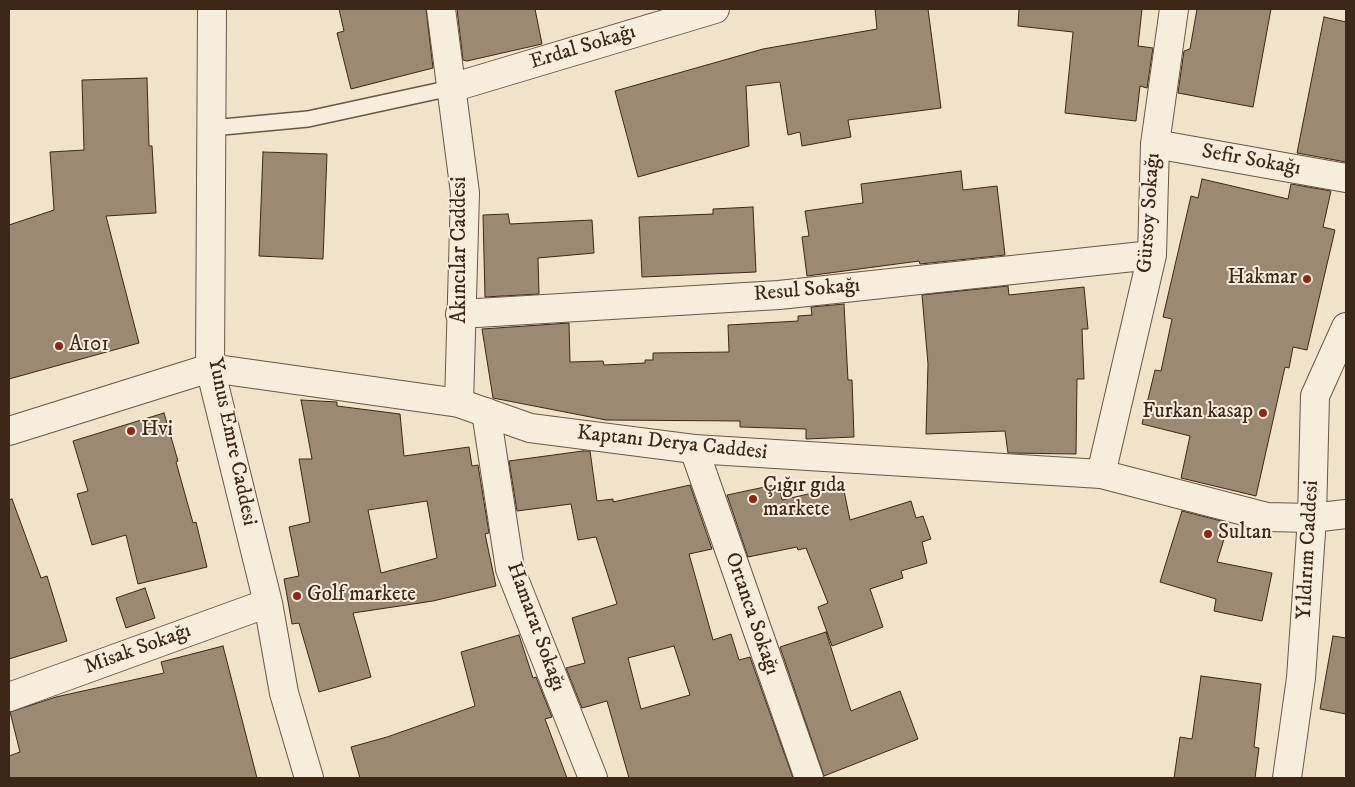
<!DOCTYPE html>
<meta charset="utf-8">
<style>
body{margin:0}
#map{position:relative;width:1355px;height:787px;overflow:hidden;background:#f1e3ca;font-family:"IM FELL DW Pica",serif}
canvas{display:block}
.frame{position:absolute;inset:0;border:10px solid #3d2817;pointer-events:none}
</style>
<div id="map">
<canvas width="1355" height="787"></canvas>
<div class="frame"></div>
</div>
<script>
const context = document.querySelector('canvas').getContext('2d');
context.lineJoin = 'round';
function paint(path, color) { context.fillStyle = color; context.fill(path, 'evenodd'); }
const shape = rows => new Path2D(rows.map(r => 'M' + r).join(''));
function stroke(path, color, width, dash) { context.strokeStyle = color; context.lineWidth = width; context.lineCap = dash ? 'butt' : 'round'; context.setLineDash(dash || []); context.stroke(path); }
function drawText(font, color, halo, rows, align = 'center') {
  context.font = font + ' "IM FELL DW Pica",serif'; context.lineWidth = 4; context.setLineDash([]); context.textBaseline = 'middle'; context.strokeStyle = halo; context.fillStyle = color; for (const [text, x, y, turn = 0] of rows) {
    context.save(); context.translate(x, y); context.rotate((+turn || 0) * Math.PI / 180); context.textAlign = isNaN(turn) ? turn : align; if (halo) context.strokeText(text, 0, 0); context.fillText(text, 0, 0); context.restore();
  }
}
const building = shape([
 [339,9,426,9,433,68,351,89,337,33,344,31,339,9],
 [457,9,535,9,542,44,467,61,463,60,457,9],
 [875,9,928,9,941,108,848,120,851,137,802,146,800,132,788,135,780,82,746,86,749,146,638,177,615,91,763,49,877,29,875,9],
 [1019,9,1142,9,1138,46,1153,48,1147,88,1140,86,1136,121,1065,113,1073,32,1018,26,1019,9],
 [1197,9,1271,9,1253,107,1178,93,1184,51,1190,49,1197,9],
 [1324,17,1346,22,1346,162,1297,153,1324,17],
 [147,78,149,146,152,146,156,213,106,216,139,343,9,379,9,225,54,210,50,152,84,150,82,80,147,78],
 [263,152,327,154,323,259,259,256,263,152],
 [961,171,963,190,997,186,1005,255,920,264,919,261,807,276,802,237,809,236,805,211,863,203,861,184,961,171],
 [1202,179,1288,199,1291,184,1331,191,1323,227,1335,230,1307,350,1293,347,1289,368,1285,367,1256,496,1181,478,1190,436,1142,424,1155,370,1161,371,1172,319,1163,317,1191,196,1198,198,1202,179],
 [753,207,756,272,642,277,639,217,713,214,713,209,753,207],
 [508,214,510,224,592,220,594,253,538,258,539,294,485,297,483,215,508,214],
 [1008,286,1009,295,1084,287,1088,329,1082,329,1084,379,1077,379,1076,454,1008,453,1005,431,926,434,928,364,922,295,1008,286],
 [844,304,848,380,852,380,854,437,806,439,806,429,740,427,740,421,606,420,493,398,482,329,569,323,570,362,603,361,604,365,645,363,645,360,653,360,653,353,729,352,728,325,798,321,798,316,812,315,811,307,844,304],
 [301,400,337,402,337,406,400,414,404,456,469,447,472,466,478,465,489,533,485,534,496,586,433,601,353,613,371,677,319,692,299,623,292,624,284,579,299,576,289,527,310,522,299,459,312,459,301,400],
 [427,501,437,558,381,573,368,510,427,501],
 [164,413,178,461,176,462,193,523,196,522,207,567,138,584,126,535,92,545,77,494,88,491,73,441,164,413],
 [583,451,590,451,597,501,613,499,613,502,690,485,712,549,689,554,713,640,731,634,739,660,750,657,793,778,629,778,607,701,582,708,566,668,585,663,572,618,617,604,596,537,578,540,571,504,517,511,509,461,583,451],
 [674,646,690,695,641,709,628,658,674,646],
 [779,484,782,500,843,486,850,520,911,501,916,518,923,516,931,539,922,542,927,563,901,571,903,578,870,589,883,627,832,646,818,607,828,603,806,548,798,550,797,547,748,557,727,495,779,484],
 [12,499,41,578,47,576,67,641,9,659,9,500,12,499],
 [1182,511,1229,523,1217,562,1272,573,1262,621,1214,611,1216,599,1160,582,1182,511],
 [145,588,155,618,126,628,116,598,145,588],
 [826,632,851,711,900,691,918,739,824,776,780,647,826,632],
 [519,635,533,678,536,677,552,717,545,719,567,778,360,778,351,747,387,737,475,706,461,652,519,635],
 [1333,636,1346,638,1346,714,1320,709,1333,636],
 [223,646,257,778,9,778,9,756,20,752,10,712,56,697,164,673,161,662,223,646],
 [1201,676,1261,684,1254,747,1259,748,1255,778,1174,778,1180,737,1192,739,1201,676]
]);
paint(building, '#9b8974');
stroke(building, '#3d2817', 1);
const service = shape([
 [212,128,308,119,451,88]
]);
const minor = shape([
 [212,9,210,368,268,603,284,693,309,778],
 [441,9,465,193,459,403],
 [451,88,715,9],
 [1155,144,1346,178],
 [460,314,779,295,1152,255],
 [486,412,510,569,593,778],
 [694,449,809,778],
 [1101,474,1152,255,1155,144,1174,9],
 [9,697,268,603],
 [1287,778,1301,678,1312,518,1315,396,1346,327]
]);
const tertiary = shape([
 [9,431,210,368,459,403,530,428,694,449,1101,474,1267,517,1312,518,1346,514]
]);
stroke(service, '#6a5744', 18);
stroke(minor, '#6a5744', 30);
stroke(tertiary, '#6a5744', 30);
stroke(service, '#f6eddd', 15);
stroke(minor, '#f6eddd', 28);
stroke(tertiary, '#f6eddd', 28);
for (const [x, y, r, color] of [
 [1307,279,5,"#8f2418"],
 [59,346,5,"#8f2418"],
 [1263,413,5,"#8f2418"],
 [131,431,5,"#8f2418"],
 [753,499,5,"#8f2418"],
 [1208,534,5,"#8f2418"],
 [297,596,5,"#8f2418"]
]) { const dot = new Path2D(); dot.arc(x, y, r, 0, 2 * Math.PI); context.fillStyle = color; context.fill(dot); stroke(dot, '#f6eddd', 2); }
drawText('21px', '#3d2817', '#f6eddd', [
 ["Erdal Sokağı",583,48,-17],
 ["Sefir Sokağı",1251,161,10],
 ["Gürsoy Sokağı",1150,213,-86],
 ["Akıncılar Caddesi",461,250,-90],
 ["Resul Sokağı",807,291,-5],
 ["Yunus Emre Caddesi",231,442,78],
 ["Kaptanı Derya Caddesi",672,444,6],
 ["Yıldırım Caddesi",1309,550,-87],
 ["Ortanca Sokağı",751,614,71],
 ["Hamarat Sokağı",535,627,70],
 ["Misak Sokağı",138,650,-20]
]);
drawText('21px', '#3d2817', '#f6eddd', [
 ["Hakmar",1297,279,"right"],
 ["A101",69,346],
 ["Furkan kasap",1253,413,"right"],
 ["Hvi",141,431],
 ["Çığır gıda",763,487],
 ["markete",763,511],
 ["Sultan",1218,534],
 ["Golf markete",307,596]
], 'left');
</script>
